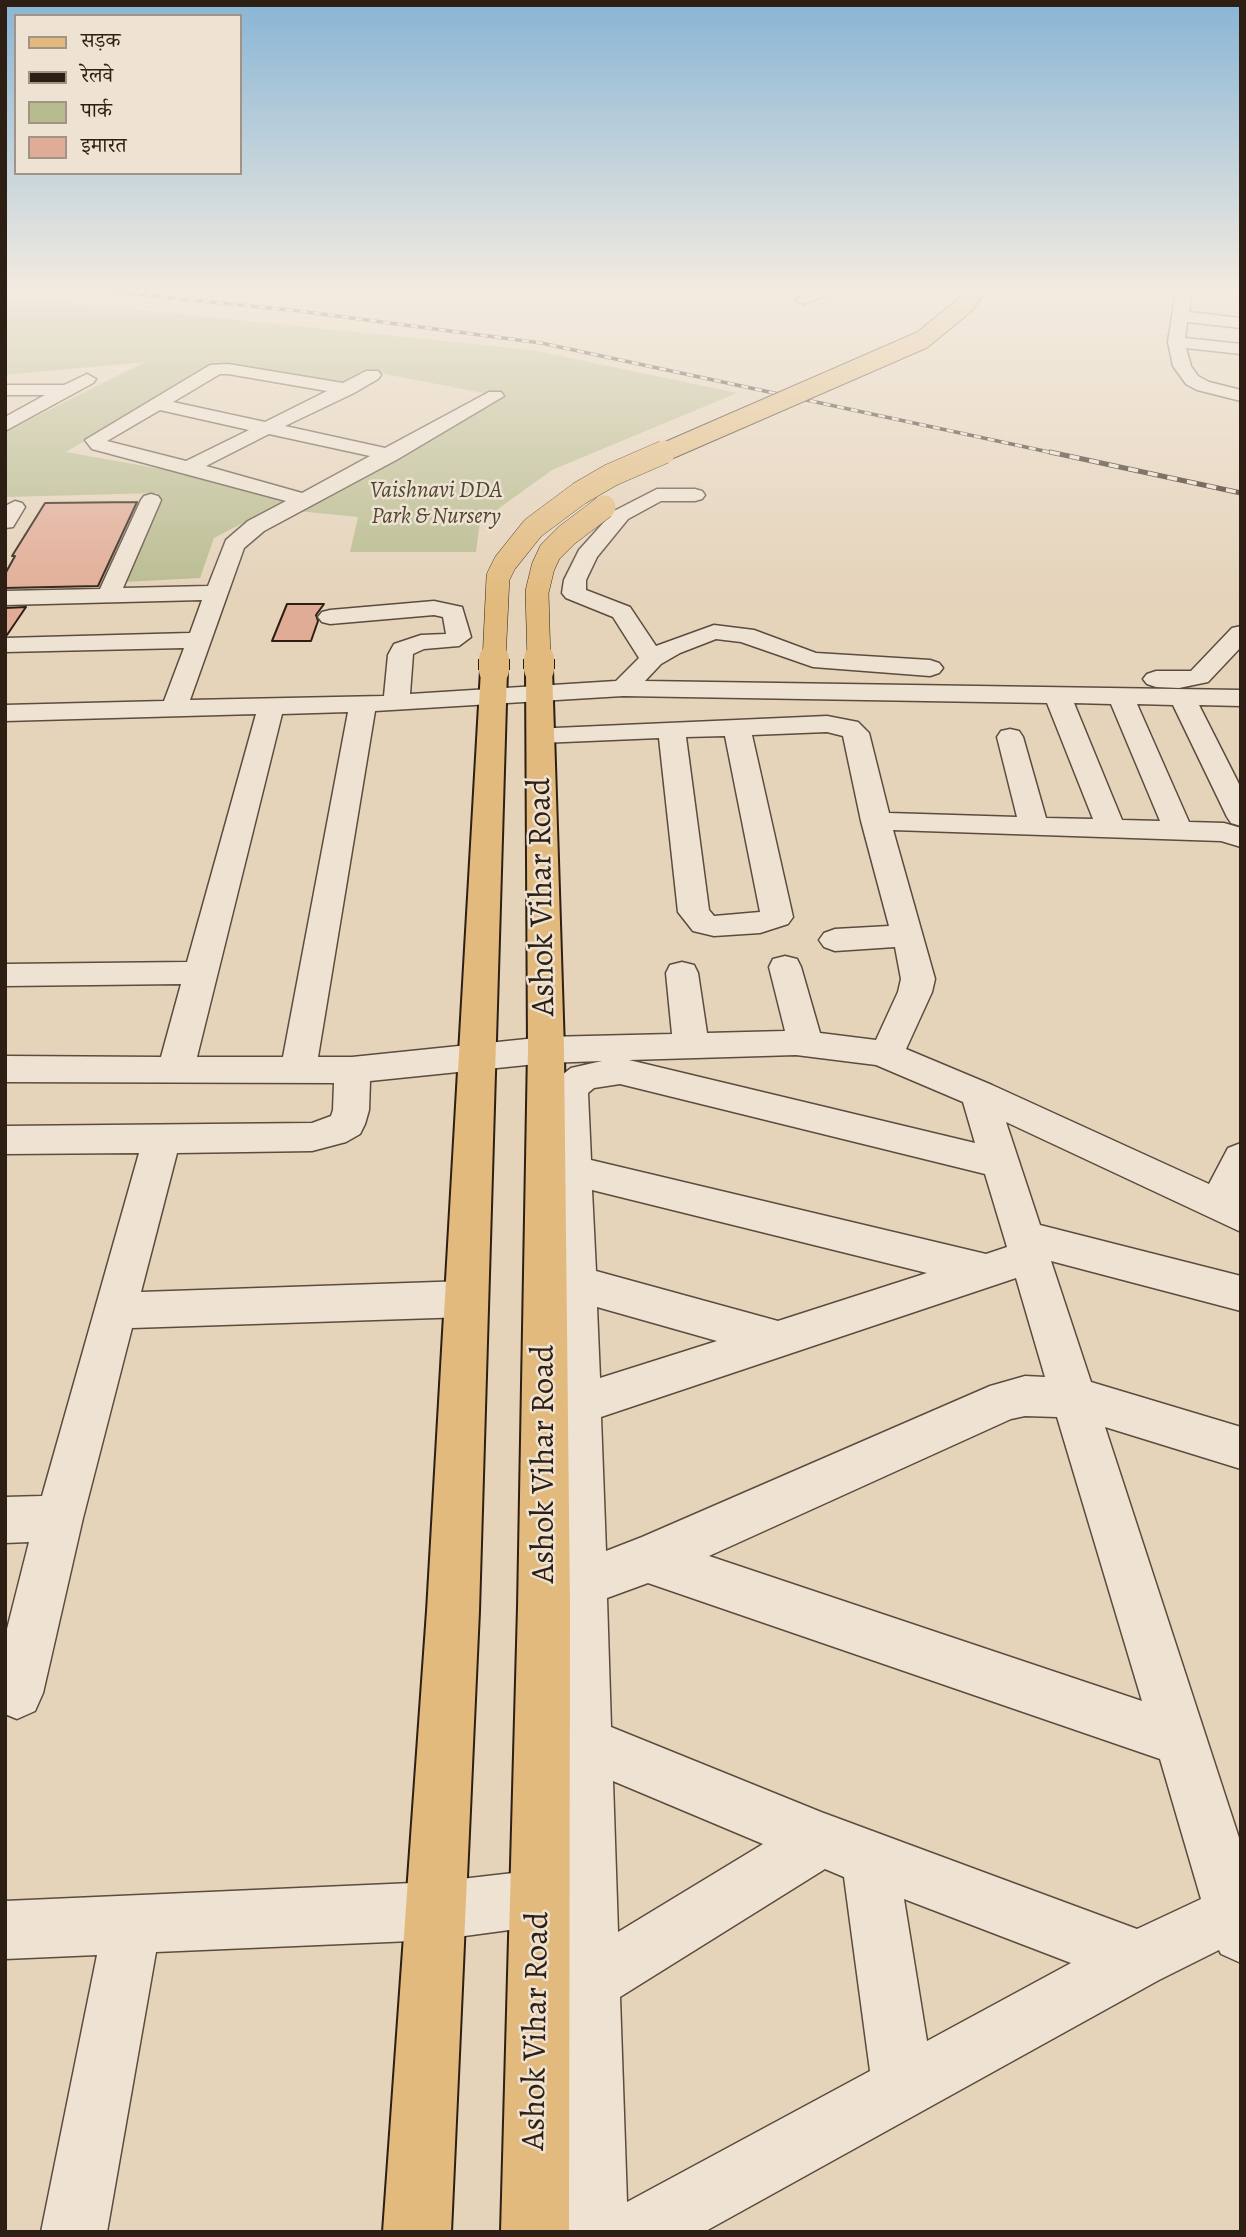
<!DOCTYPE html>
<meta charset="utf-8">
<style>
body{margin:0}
#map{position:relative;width:1246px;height:2237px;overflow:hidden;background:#e5d3ba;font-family:Alegreya,"Noto Serif Devanagari",serif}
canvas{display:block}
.frame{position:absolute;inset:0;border:7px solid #2d1f14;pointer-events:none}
.legend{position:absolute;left:14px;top:14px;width:228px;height:161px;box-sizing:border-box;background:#eee2d2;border:2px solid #a19486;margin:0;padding:9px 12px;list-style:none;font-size:21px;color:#2d1f14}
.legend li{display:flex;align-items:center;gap:14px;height:35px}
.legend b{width:35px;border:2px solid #a19486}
</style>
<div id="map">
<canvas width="1246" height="2237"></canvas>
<div class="frame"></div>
<ul class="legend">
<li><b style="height:9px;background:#e2ba7d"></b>सड़क</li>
<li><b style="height:9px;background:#2d1f14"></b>रेलवे</li>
<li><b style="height:19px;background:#b7bb8e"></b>पार्क</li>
<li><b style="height:19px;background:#e1ac96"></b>इमारत</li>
</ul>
</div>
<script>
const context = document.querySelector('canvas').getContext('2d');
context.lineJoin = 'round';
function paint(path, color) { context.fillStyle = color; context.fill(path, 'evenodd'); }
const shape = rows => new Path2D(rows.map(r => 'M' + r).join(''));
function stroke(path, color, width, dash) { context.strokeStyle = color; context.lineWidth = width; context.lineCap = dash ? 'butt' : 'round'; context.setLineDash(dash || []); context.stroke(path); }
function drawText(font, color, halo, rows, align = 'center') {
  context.font = font + ' Alegreya,serif'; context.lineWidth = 5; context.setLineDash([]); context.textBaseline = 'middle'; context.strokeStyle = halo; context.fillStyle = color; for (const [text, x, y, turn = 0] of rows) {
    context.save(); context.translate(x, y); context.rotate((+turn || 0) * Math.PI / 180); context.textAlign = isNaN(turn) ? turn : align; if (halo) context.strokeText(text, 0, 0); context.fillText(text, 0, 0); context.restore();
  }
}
paint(shape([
 [5,296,532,350,737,393,552,470,480,522,476,552,350,552,358,517,278,509,489,394,369,371,343,385,214,364,66,452,195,475,283,502,214,538,200,578,124,582,158,493,5,497,5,432,145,362,5,375]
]), '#b7bb8e');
const building = shape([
 [137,502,98,586,5,588,5,574,15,556,12,556,45,503,137,502],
 [287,604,324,604,316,615,318,621,311,641,272,641,287,604],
 [26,607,7,635,5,635,5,608,26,607]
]);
paint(building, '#e1ac96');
stroke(building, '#2d1f14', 2);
const minor = shape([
 [811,291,833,291,830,294,803,304,795,299,811,291],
 [1176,291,1192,291,1189,312,1241,318,1241,328,1187,322,1185,338,1241,344,1241,354,1186,348,1191,366,1198,376,1209,382,1241,390,1241,401,1197,390,1186,384,1173,366,1168,342,1176,291],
 [228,364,343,383,366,371,378,371,381,375,378,379,354,393,285,426,385,448,489,392,501,392,504,396,398,459,264,531,244,548,190,700,384,696,388,655,394,644,421,635,446,634,443,617,434,615,330,624,322,622,318,617,322,612,330,610,434,601,462,607,471,637,459,646,424,649,413,654,410,694,616,681,639,658,613,617,566,598,562,593,564,580,579,550,614,511,657,489,695,489,702,491,705,495,702,499,695,501,661,501,628,519,597,557,586,580,586,590,630,607,656,646,714,625,754,630,816,653,930,660,939,663,943,668,939,673,930,676,813,667,741,642,716,639,680,653,661,664,645,681,1241,690,1241,706,1199,705,1241,788,1241,826,1231,823,1227,817,1173,705,1137,704,1189,822,1224,823,1241,828,1241,847,1221,841,893,830,935,979,932,992,906,1049,992,1085,1209,1184,1228,1148,1241,1143,1241,1232,1006,1122,1040,1225,1241,1276,1241,1311,1051,1261,1091,1382,1241,1427,1241,1469,1105,1427,1241,1844,1241,1963,1221,1954,1219,1950,1159,1980,704,2232,562,2232,560,1916,539,1926,435,1940,156,1952,107,2232,41,2232,97,1955,5,1959,5,1901,435,1882,539,1870,560,1880,552,1088,557,1079,571,1068,602,1061,546,1063,370,1081,369,1110,365,1124,360,1134,346,1142,312,1151,177,1153,141,1292,466,1281,481,1287,487,1299,481,1311,466,1317,132,1328,83,1518,43,1693,35,1711,17,1719,5,1714,5,1637,29,1542,5,1543,5,1497,42,1496,139,1153,5,1154,5,1126,312,1123,331,1116,333,1110,334,1083,5,1082,5,1056,161,1057,181,984,5,986,5,964,187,962,256,714,5,721,5,705,164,701,184,648,5,652,5,638,190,633,202,600,5,605,5,591,100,589,141,500,144,496,151,494,158,496,161,500,123,588,208,586,226,540,248,521,286,501,92,449,85,440,210,365,228,364],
 [220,374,228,374,327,391,265,422,173,402,220,374],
 [160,410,249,430,186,461,107,441,160,410],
 [269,434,370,456,302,493,206,466,269,434],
 [623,696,1047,703,1093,819,1046,818,1023,737,1019,731,1010,729,1001,731,997,737,1017,817,889,813,869,733,858,722,827,716,532,729,528,735,532,741,541,743,659,738,678,912,693,931,714,936,760,933,788,924,793,917,752,735,827,732,843,736,861,821,889,926,835,929,824,933,819,940,824,947,835,951,895,947,901,979,898,992,876,1040,820,1033,801,967,797,959,785,956,773,959,769,967,785,1031,707,1033,698,973,694,965,682,962,670,965,666,973,672,1034,546,1037,352,1057,318,1057,375,711,623,696],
 [1074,703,1111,704,1160,821,1122,820,1074,703],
 [348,712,283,1057,197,1057,282,714,348,712],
 [725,736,760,912,714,916,709,910,686,737,725,736],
 [796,1055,876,1065,963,1102,975,1143,629,1060,796,1055],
 [620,1084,985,1174,1007,1247,986,1254,591,1160,588,1093,594,1088,620,1084],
 [592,1190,927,1273,778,1321,596,1271,592,1190],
 [1016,1278,1045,1377,1025,1376,990,1386,642,1537,606,1551,601,1417,1016,1278],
 [597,1307,717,1341,600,1378,597,1307],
 [1025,1416,1057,1417,1142,1701,709,1556,1011,1419,1025,1416],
 [648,1583,1160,1759,1201,1899,1137,1929,821,1812,611,1727,607,1598,648,1583],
 [613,1781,763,1844,618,1932,613,1781],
 [825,1869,844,1877,870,2071,627,2202,620,1997,825,1869],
 [904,1899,1071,1963,927,2041,904,1899],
 [87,374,96,379,93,383,5,431,5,417,45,395,5,395,5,385,64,385,87,374],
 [15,501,22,503,25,507,13,527,5,528,5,506,15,501],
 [1241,626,1241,647,1208,682,1179,688,1156,687,1147,684,1143,679,1147,674,1156,671,1191,671,1232,628,1241,626]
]);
const major = shape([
 [539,661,548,663,552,669,564,1050,570,1607,569,2232,501,2232,518,1607,528,1050,526,669,530,663,539,661],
 [494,662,503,664,507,670,479,1611,451,2232,383,2232,427,1611,481,670,485,664,494,662]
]);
stroke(minor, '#5b4c3e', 3);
stroke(major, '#2d1f14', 4);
paint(minor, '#eee2d2');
paint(major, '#e2ba7d');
const railFar1 = shape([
 [105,291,299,311,541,343,1058,454]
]);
const rail = shape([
 [1050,452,1241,493]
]);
stroke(railFar1, '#2d1f14', 3.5);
stroke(rail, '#2d1f14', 5);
stroke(railFar1, '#eee2d2', 2.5, [7]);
stroke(rail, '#eee2d2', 3.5, [10]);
const majorBridgeFar2 = shape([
 [660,454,922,340,965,305,974,291]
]);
const majorBridgeFar1 = shape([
 [494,661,498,577,505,563,533,528,580,493,611,475,664,452],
 [539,661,537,592,543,567,550,552,567,535,604,507]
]);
const majorBridge = shape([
 [539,659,539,669],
 [494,670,494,659]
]);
stroke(majorBridgeFar2, '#2d1f14', 20, []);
stroke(majorBridgeFar1, '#2d1f14', 24, []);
stroke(majorBridge, '#2d1f14', 32, []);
stroke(majorBridgeFar2, '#e2ba7d', 18);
stroke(majorBridgeFar1, '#e2ba7d', 23);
stroke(majorBridge, '#e2ba7d', 30);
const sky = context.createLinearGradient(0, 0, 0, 604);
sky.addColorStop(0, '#88b5d5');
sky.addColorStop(0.48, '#f3ebe0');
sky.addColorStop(1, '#f3ebe000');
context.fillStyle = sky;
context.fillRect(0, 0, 1246, 604);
drawText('italic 23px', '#504632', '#eee2d2', [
 ["Vaishnavi DDA",436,491],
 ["Park & Nursery",436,517]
]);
drawText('33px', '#2d1f14', '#eee2d2', [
 ["Ashok Vihar Road",543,897,-91],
 ["Ashok Vihar Road",545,1464,-90],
 ["Ashok Vihar Road",537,2031,-89]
]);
</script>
